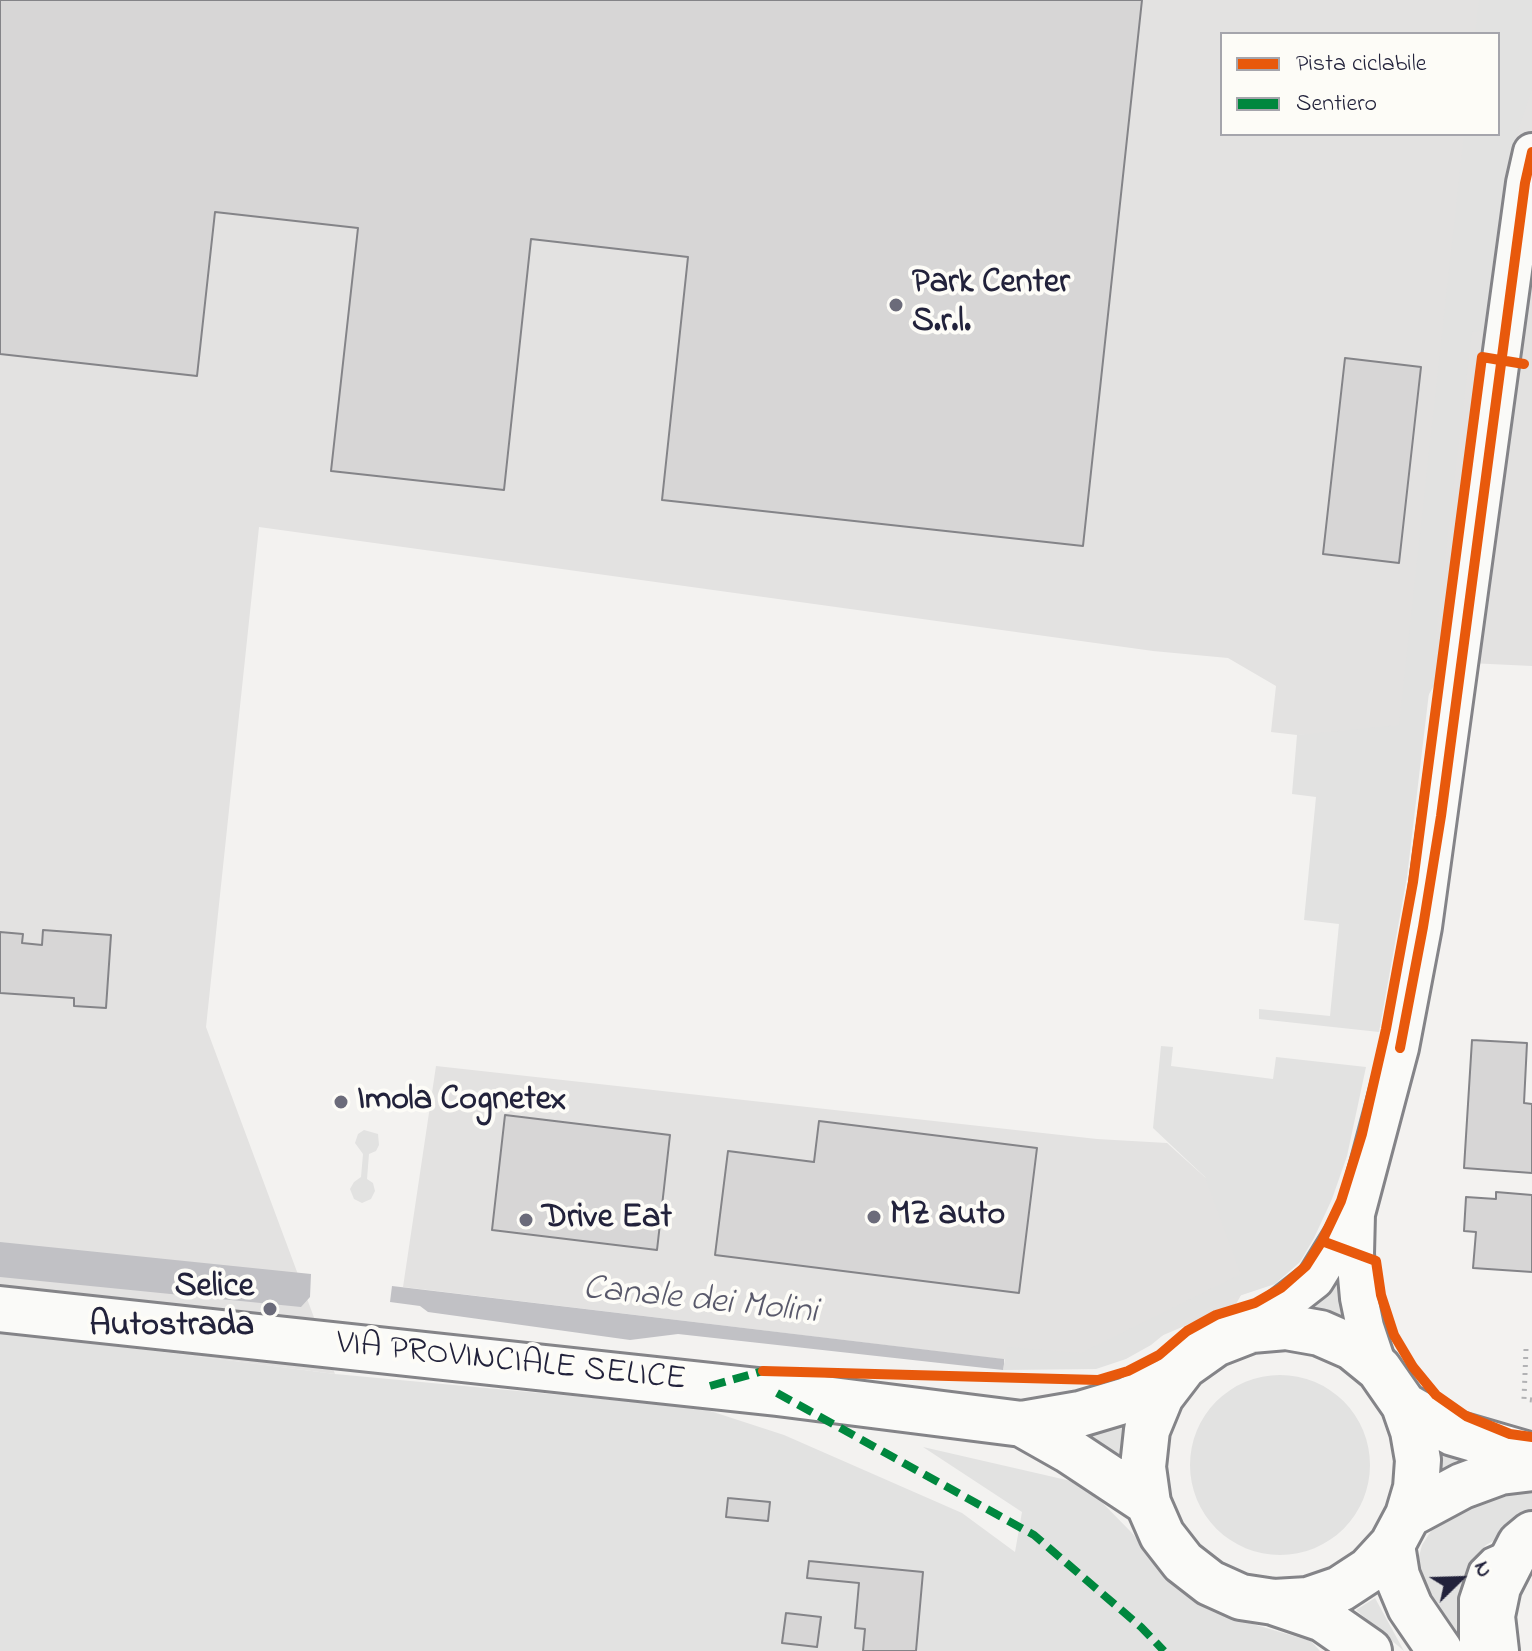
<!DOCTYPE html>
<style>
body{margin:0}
#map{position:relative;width:1532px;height:1651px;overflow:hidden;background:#f3f2f0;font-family:"Indie Flower",sans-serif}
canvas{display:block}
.legend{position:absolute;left:1220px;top:32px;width:280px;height:104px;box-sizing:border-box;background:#fdfcf7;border:2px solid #a5a5ac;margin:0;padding:10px 14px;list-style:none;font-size:24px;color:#22223b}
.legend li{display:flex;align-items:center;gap:16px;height:40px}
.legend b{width:40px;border:2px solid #a5a5ac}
.north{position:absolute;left:1420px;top:1539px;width:80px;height:80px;-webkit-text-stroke:6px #fdfcf7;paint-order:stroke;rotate:67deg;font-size:22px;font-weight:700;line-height:32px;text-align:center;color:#22223b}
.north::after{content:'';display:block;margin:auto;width:28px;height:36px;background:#22223b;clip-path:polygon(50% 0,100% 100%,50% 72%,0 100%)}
</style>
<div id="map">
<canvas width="1532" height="1651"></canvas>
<ul class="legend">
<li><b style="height:10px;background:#e8590c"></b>Pista ciclabile</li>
<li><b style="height:10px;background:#00873e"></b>Sentiero</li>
</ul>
<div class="north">N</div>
</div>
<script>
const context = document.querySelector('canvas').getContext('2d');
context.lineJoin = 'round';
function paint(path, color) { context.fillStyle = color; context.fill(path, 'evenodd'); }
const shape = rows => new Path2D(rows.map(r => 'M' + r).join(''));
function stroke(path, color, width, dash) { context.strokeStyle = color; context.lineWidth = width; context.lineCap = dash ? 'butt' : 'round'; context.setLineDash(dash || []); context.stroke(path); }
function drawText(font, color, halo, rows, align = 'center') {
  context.font = font + ' "Indie Flower",sans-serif'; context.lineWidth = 8; context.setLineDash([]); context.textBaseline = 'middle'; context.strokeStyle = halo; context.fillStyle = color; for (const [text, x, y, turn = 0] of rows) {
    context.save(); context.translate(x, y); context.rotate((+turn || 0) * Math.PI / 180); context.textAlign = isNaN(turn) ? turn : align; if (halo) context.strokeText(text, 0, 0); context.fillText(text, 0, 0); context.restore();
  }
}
paint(shape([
 [0,0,1532,0,1532,666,1448,662,1406,733,1297,735,1271,732,1276,686,1228,658,1153,651,259,527,206,1027,335,1374,0,1331],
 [1222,34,1498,34,1498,134,1222,134],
 [436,1066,1097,1139,1167,1143,1207,1179,1249,1281,1236,1304,1084,1369,403,1287]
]), '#e3e2e1');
paint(shape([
 [1479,0,1532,0,1532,88,1514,142,1488,331,1472,332,1407,877,1379,1032,1259,1019,1259,1009,1330,1016,1339,924,1304,920,1316,797,1292,794,1297,735,1399,725,1464,134,1498,134,1498,34,1475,34],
 [1161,1046,1173,1047,1171,1066,1273,1079,1276,1057,1366,1067,1347,1156,1332,1199,1314,1238,1300,1262,1275,1284,1215,1304,1179,1322,1151,1345,1126,1359,1096,1369,1003,1370,1007,1347,1081,1353,1241,1274,1205,1177,1153,1128],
 [364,1130,378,1134,379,1145,376,1151,369,1154,367,1179,373,1183,375,1191,371,1199,362,1203,354,1199,350,1189,354,1182,361,1177,363,1154,355,1143,358,1134],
 [1343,1268,1348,1326,1301,1312],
 [0,1331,335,1374,701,1408,784,1435,962,1513,1015,1552,1022,1512,923,1447,1084,1484,1132,1533,1174,1585,1232,1618,1311,1641,1320,1651,0,1651],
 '1190 1465a90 90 0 1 1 180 0a90 90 0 1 1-180 0Z',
 [1127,1420,1119,1461,1060,1432],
 [1435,1441,1477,1464,1439,1477],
 [1532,1486,1532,1519,1486,1545,1473,1559,1460,1597,1461,1651,1419,1591,1416,1568,1422,1545,1437,1522,1458,1505],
 [1375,1598,1404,1651,1356,1610]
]), '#e2e2e1');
paint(shape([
 [0,1242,311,1274,310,1297,301,1307,0,1277],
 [392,1286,1004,1359,1004,1364,1003,1370,678,1334,630,1340,428,1312,420,1306,390,1302]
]), '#c1c1c5');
const building = shape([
 [0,0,1142,0,1083,546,662,500,688,257,531,239,504,490,331,471,358,228,215,212,197,376,0,354,0,0],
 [1345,358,1421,367,1399,563,1323,554,1345,358],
 [43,930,111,935,106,1008,74,1006,74,998,0,993,0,932,23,934,22,943,42,945,43,930],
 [1472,1040,1527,1043,1524,1103,1532,1104,1532,1173,1464,1168,1472,1040],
 [505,1115,670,1135,657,1250,492,1230,505,1115],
 [819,1121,1037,1148,1019,1293,715,1255,728,1151,814,1162,819,1121],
 [1496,1192,1532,1195,1532,1272,1473,1268,1476,1232,1464,1231,1466,1197,1496,1199,1496,1192],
 [728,1498,770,1502,768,1521,726,1517,728,1498],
 [809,1561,923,1572,916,1651,863,1651,865,1629,855,1628,859,1583,807,1578,809,1561],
 [786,1613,821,1617,817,1647,782,1643,786,1613]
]);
paint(building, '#d7d6d6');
stroke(building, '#848488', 2);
const lane = shape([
 [1469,1651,1469,1599,1479,1569,1490,1558,1506,1551]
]);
const street = shape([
 [1251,1330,1315,1280,1355,1215],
 [1379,1369,1365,1327,1359,1298,1355,1254,1356,1214,1400,1048,1423,927,1525,183,1532,152]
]);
const primary = shape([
 [0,1309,777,1393,1022,1424,1080,1414,1127,1400,1171,1379,1184,1366],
 [1404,1405,1453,1433,1532,1456],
 [1022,1424,1068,1450,1148,1503],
 [1408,1515,1416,1488,1418,1460,1413,1431,1404,1405,1379,1369,1352,1347,1320,1333,1286,1327,1251,1330,1215,1344,1184,1366,1161,1396,1147,1430,1143,1467,1148,1503,1162,1535,1183,1562,1210,1583,1241,1597,1274,1602,1308,1600,1340,1589,1369,1570,1392,1545,1408,1515,1462,1486,1500,1472,1532,1468],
 [1392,1545,1397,1576,1410,1607,1440,1651],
 [1276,1603,1323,1619,1369,1651],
 [1496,1651,1492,1616,1498,1587,1520,1544,1532,1534]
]);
stroke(lane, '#848488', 24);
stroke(street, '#848488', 42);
stroke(primary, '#848488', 50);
stroke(shape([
 [1526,1349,1524,1399,1532,1400]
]), '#b2b2b4', 5, [2, 6]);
stroke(lane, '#fafaf8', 18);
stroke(street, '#fafaf8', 36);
stroke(primary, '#fafaf8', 44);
stroke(shape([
 [710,1386,763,1371],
 [777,1393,1034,1535,1141,1627,1164,1651]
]), '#00873e', 8, [16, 8]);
stroke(shape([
 [1400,1048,1423,927,1441,816,1525,183,1532,152],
 [1322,1241,1376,1261,1381,1295,1394,1335,1413,1367,1436,1395,1466,1416,1510,1434,1532,1437],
 [763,1371,1098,1380,1128,1371,1159,1355,1187,1331,1216,1315,1255,1303,1281,1288,1306,1266,1322,1241,1341,1201,1362,1134,1386,1029,1413,882,1482,357,1524,364]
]), '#e8590c', 10);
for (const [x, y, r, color] of [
 [896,305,8,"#6b6b7a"],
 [341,1102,8,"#6b6b7a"],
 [874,1217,8,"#6b6b7a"],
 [526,1220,8,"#6b6b7a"],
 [270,1309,8,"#6b6b7a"]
]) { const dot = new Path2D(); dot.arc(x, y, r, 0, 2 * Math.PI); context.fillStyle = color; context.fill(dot); stroke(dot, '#fdfcf7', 3); }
drawText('bold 34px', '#22223b', '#fdfcf7', [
 ["Park Center",912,285],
 ["S.r.l.",912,324],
 ["Imola Cognetex",357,1102],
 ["MZ auto",890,1217],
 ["Drive Eat",542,1220],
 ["Selice",254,1289,"right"],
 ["Autostrada",254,1328,"right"]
], 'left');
drawText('34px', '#22223b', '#fdfcf7', [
 ["VIA PROVINCIALE SELICE",511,1364,6]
]);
drawText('italic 36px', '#59596b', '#fdfcf7', [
 ["Canale dei Molini",700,1303,6]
]);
</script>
